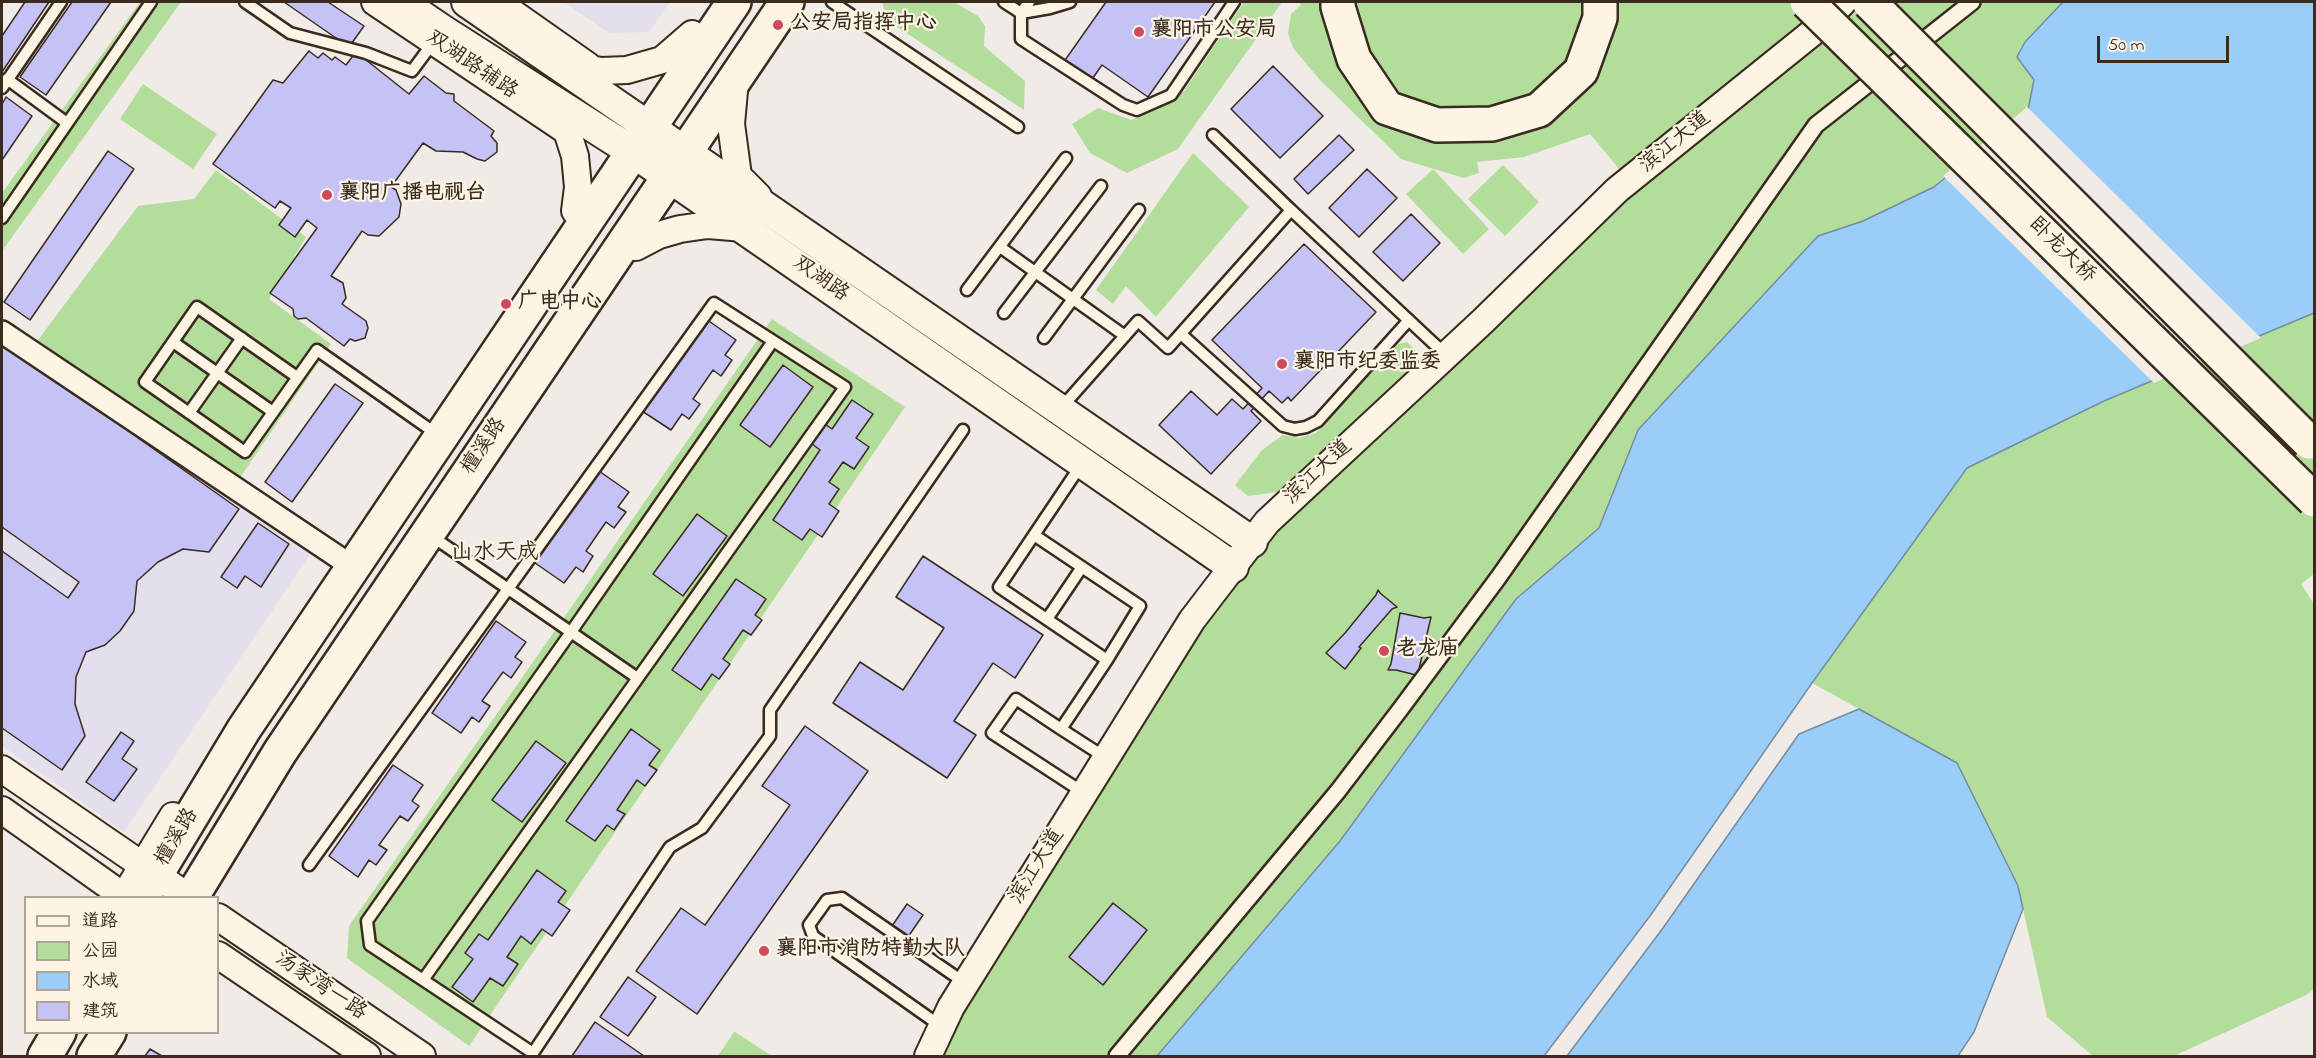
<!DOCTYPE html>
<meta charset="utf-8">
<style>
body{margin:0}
#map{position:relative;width:2316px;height:1058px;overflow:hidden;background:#f1ebe8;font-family:"Indie Flower","LXGW WenKai TC",sans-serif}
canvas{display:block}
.frame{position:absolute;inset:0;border:3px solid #3b2a1e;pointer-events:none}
.legend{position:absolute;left:24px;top:896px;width:195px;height:138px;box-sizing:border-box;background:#fcf5e5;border:2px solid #afa495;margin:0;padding:8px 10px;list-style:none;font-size:18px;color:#3b2a1e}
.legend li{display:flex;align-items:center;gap:12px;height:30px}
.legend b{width:30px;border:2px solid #afa495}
.scale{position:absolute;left:2097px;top:36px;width:132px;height:27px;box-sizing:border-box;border:3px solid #3b2a1e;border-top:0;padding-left:8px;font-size:18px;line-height:21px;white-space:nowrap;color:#3b2a1e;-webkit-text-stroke:4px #fcf5e5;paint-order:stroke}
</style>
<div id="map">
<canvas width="2316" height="1058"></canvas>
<div class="frame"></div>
<ul class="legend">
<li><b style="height:8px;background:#fcf5e5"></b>道路</li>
<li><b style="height:16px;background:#b3dd9a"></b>公园</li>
<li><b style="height:16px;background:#9acef8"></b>水域</li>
<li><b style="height:16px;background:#c5c3f6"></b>建筑</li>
</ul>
<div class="scale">50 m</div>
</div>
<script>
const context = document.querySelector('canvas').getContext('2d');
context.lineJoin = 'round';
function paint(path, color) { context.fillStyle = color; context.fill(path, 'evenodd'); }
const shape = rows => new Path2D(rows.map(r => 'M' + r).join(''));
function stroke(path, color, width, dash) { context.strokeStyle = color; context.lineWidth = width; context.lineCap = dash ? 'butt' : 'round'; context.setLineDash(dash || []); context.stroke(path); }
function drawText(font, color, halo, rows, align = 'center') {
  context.font = font + ' "Indie Flower","LXGW WenKai TC",sans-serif'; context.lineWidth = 4.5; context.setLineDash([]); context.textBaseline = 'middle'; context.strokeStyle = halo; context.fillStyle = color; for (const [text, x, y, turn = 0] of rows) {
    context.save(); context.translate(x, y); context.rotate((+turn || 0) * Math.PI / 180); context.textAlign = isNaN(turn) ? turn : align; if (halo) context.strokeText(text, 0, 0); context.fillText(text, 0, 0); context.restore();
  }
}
paint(shape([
 [564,2,670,2,649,32,609,33],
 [2,339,310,554,124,832,2,746]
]), '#e4dfec');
paint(shape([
 [140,2,181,2,2,251,2,193],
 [882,2,954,2,978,16,985,26,984,46,1025,81,1024,110,894,25,884,9],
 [1244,2,1282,2,1178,149,1127,173,1090,153,1072,124,1098,108,1131,120,1158,109,1184,91],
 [1300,2,2063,2,2025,42,2034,80,2028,110,1934,187,1863,221,1818,236,1638,430,1599,528,1516,599,1340,841,1157,1056,926,1056,1252,542,1629,181,1590,134,1524,157,1477,162,1479,173,1464,178,1401,159,1320,80,1293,48,1288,33,1291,14,1301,5],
 [143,84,217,134,193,169,120,119],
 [1193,153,1249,207,1156,317,1126,286,1113,304,1096,290],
 [1503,165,1539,202,1505,236,1468,199],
 [1433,169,1489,229,1463,254,1406,194],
 [216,170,306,237,269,299,331,344,237,482,38,340,138,206,194,199],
 [2314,313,2314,574,2301,584,2314,604,2314,989,2306,995,2174,1056,2093,1056,2047,1017,2018,886,1957,763,1812,683,1967,468,2104,401],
 [772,319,905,407,469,1046,347,958,349,926],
 [1407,342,1417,352,1418,366,1327,449,1277,492,1248,496,1235,485,1262,450,1283,435,1298,438,1316,433,1398,344],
 [734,1032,735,1032,772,1056,718,1056]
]), '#b3dd9a');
const water = shape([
 [2063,2,2314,2,2314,313,2104,401,1967,468,1812,683,1650,916,1544,1056,1157,1056,1340,841,1516,599,1599,528,1638,430,1818,236,1863,221,1934,187,2028,110,2034,80,2017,57,2025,42,2063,2],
 [1859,709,1957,763,2018,886,2023,909,1974,1032,1958,1056,1567,1056,1663,928,1799,734,1859,709]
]);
paint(water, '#9acef8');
stroke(water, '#748ca1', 1.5);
paint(shape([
 [2026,106,2261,338,2154,383,1943,176,2026,108]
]), '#f1ebe8');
const building = shape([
 [25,2,49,2,2,72,2,36,25,2],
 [72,2,111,2,46,95,20,77,72,2],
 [284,2,328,2,364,26,349,47,284,2],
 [1106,2,1215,2,1148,97,1102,65,1090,82,1063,63,1106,2],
 [309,51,318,58,323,53,332,60,335,57,346,65,356,52,409,94,424,76,446,93,454,94,454,101,494,131,491,136,497,143,497,152,485,161,477,159,463,152,436,151,423,143,391,187,396,190,401,204,399,217,379,236,368,235,362,231,331,276,343,283,346,298,342,304,366,321,368,328,365,338,355,341,350,339,344,346,306,318,298,319,294,316,293,309,270,293,317,228,307,220,295,237,279,225,291,208,280,201,275,208,213,164,273,80,283,83,309,51],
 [1273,66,1323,116,1280,158,1231,109,1273,66],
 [6,97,32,116,2,160,2,104,6,97],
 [1339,135,1354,150,1308,194,1294,179,1339,135],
 [108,151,134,169,30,320,4,302,108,151],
 [1367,169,1397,198,1359,237,1329,208,1367,169],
 [1411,214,1440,243,1403,281,1373,252,1411,214],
 [1304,244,1376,312,1291,401,1288,397,1282,403,1269,391,1251,411,1261,421,1211,474,1159,425,1191,391,1217,415,1232,399,1243,409,1262,388,1212,340,1304,244],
 [706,319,736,340,725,355,732,360,721,376,713,370,693,399,700,404,689,419,682,414,671,430,642,411,706,319],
 [2,342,239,509,209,552,183,549,158,562,137,581,134,611,120,631,105,645,86,652,76,677,75,704,85,736,62,770,2,728,2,551,68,598,79,582,2,527,2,342],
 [783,365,813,387,770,447,740,425,783,365],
 [335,384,363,403,292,502,265,482,335,384],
 [852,400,873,414,856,438,869,447,854,469,843,462,829,482,839,489,829,504,839,511,822,537,810,529,802,540,773,520,820,450,811,443,825,424,832,429,852,400],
 [599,471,629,492,618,507,626,512,614,528,606,522,586,551,593,556,583,572,576,567,564,583,535,563,599,471],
 [697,514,727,536,683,596,653,574,697,514],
 [258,523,289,544,261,587,245,576,237,588,221,577,258,523],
 [923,556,1043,635,1015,678,993,663,954,721,976,735,947,778,833,703,860,662,903,690,944,628,896,597,923,556],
 [736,579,766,599,755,615,762,620,751,635,743,630,723,659,730,664,719,679,712,674,701,690,672,670,736,579],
 [1378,590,1380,593,1397,607,1392,609,1359,647,1361,648,1345,669,1326,653,1345,633,1376,595,1378,590],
 [1400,613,1424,618,1431,617,1419,669,1420,676,1396,670,1388,670,1391,664,1400,613],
 [496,621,526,642,515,657,522,662,511,678,503,672,482,701,490,706,479,722,472,717,461,733,432,713,496,621],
 [805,726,868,771,697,1014,636,971,681,908,705,925,790,805,762,786,805,726],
 [631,729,660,750,649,765,657,770,645,786,637,780,617,810,625,814,614,830,607,825,595,841,566,821,631,729],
 [121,732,134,741,122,759,137,769,114,801,86,782,121,732],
 [536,741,566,763,522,822,492,800,536,741],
 [393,765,423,785,412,801,419,806,408,821,400,816,379,845,387,850,376,865,369,860,358,877,329,856,393,765],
 [537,870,566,891,558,902,570,910,552,936,542,929,531,944,521,936,507,957,518,964,503,986,490,978,473,1002,452,987,473,959,465,953,479,934,488,940,537,870],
 [1113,903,1147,930,1103,985,1069,957,1113,903],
 [907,904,923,915,908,937,892,926,907,904],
 [628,977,656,997,628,1036,600,1017,628,977],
 [595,1022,644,1056,572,1056,595,1022],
 [150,1049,162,1056,145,1056,150,1049]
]);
paint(building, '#c5c3f6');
stroke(building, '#3b2a1e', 1.5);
const service = shape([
 [245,2,290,33,366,53,412,71,435,40],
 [832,2,1018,127],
 [1004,2,1021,13,1029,2],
 [1070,2,1050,8,1021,13,1021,39,1123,105,1137,110,1171,95,1234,2],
 [7,79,67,123],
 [2,88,61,2],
 [1213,135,1291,210],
 [2,218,151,2],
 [1000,247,1125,336],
 [967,290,1066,158],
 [1004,313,1101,186],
 [1181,334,1283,426,1295,429,1306,427,1318,421,1409,320],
 [1044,338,1139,210],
 [173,342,273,412],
 [297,377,197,307,145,382,245,452,317,350,428,428],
 [1062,407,1138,321,1168,348,1291,210,1446,355],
 [189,413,242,338],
 [1081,465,999,587,1107,660,1061,729,1016,699,992,733,1084,793],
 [430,535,636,677],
 [1034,535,1140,606,1107,660],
 [1047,619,1082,567],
 [1061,729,1106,758],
 [309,865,714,303,845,387,423,980,370,945,367,921,571,632,773,341],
 [423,980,533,1053,670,847,702,828,770,736,770,710,963,430],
 [942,1027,813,936,809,925,827,900,842,898,965,983]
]);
const pedestrian = shape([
 [1117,1056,1338,791,1402,707,1498,578,1816,125,1972,2]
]);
const minor = shape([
 [2,332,353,567]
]);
const tertiary = shape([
 [375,2,567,131],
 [497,2,588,66],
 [557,63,601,71,627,70,662,60,692,34],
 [735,80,731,124,738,176,758,196],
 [557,117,567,131,575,156,578,187,575,211],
 [636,247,659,235,680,229,708,225,744,228],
 [2,769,190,898],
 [2,810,126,898],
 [123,898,173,816],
 [218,917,422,1056],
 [218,955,367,1056],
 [928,1056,951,1007,1192,620,1267,522,1483,321,1617,190,1818,28,1843,2]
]);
const secondary = shape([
 [401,2,442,30,633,152,1233,567],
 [467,2,1252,542]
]);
const primary = shape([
 [142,898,244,729,734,2],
 [191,898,280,752,787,2],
 [45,1056,59,1032],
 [94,1056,109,1032]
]);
const trunk = shape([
 [1338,2,1338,7,1354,59,1387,108,1437,125,1492,124,1539,110,1581,71,1600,18,1600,2]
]);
stroke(service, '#3b2a1e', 15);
stroke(pedestrian, '#3b2a1e', 20);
stroke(minor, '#3b2a1e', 26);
stroke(tertiary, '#3b2a1e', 30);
stroke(secondary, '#3b2a1e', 34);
stroke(primary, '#3b2a1e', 38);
stroke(trunk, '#3b2a1e', 38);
stroke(service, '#fcf5e5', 10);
stroke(pedestrian, '#fcf5e5', 15);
stroke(minor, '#fcf5e5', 21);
stroke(tertiary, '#fcf5e5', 26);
stroke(secondary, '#fcf5e5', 30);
stroke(primary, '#fcf5e5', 33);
stroke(trunk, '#fcf5e5', 33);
const trunkBridge = shape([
 [1807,2,2314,500],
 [1869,2,2309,442]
]);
stroke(trunkBridge, '#3b2a1e', 38, []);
stroke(trunkBridge, '#fcf5e5', 33);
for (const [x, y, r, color] of [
 [778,25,6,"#d1495b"],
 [1139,32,6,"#d1495b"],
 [327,195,6,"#d1495b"],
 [506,304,6,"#d1495b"],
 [1282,364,6,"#d1495b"],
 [1384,651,6,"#d1495b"],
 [764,951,6,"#d1495b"]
]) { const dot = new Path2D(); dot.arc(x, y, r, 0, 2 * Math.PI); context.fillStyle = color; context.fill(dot); stroke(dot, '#fcf5e5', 2); }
drawText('bold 21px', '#3b2a1e', '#fcf5e5', [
 ["公安局指挥中心",790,25],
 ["襄阳市公安局",1151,32],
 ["襄阳广播电视台",339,195],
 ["广电中心",518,304],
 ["襄阳市纪委监委",1294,364],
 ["老龙庙",1396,651],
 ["襄阳市消防特勤大队",776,951]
], 'left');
drawText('21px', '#3b2a1e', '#fcf5e5', [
 ["双湖路辅路",471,66,34],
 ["滨江大道",1676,143,-39],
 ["卧龙大桥",2061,251,44],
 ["双湖路",820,280,35],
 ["檀溪路",485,447,-56],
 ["滨江大道",1319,473,-43],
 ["檀溪路",178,838,-59],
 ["滨江大道",1038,867,-58],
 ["汤家湾一路",320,987,34]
]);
drawText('22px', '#3b2a1e', '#fcf5e5', [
 ["山水天成",495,554]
]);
</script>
